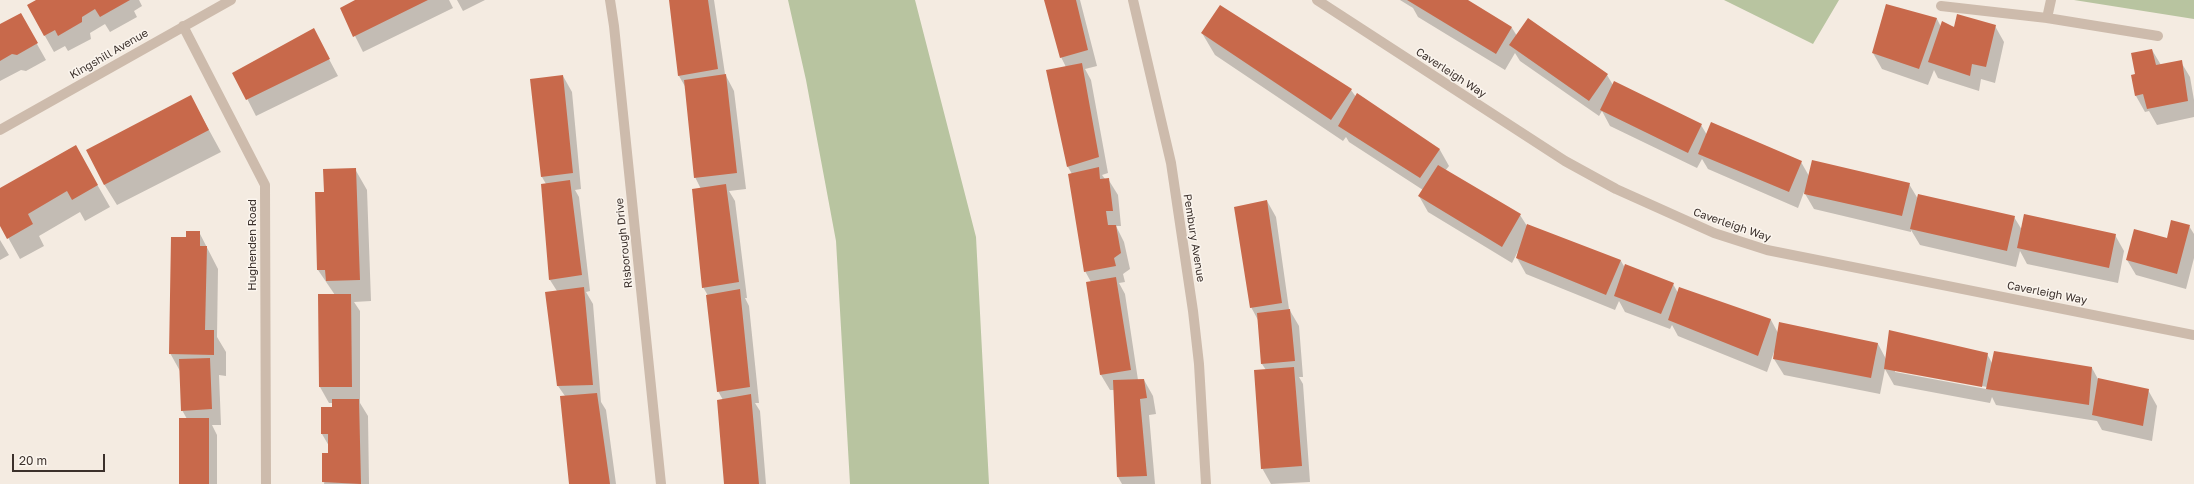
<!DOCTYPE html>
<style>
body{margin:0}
#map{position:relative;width:2194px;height:484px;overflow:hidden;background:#f4ebe1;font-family:"Golos Text",sans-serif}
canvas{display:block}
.scale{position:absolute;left:12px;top:454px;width:93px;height:18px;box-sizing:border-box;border:2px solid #3b302b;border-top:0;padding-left:5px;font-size:12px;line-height:14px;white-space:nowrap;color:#3b302b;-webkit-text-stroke:3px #fbf5ee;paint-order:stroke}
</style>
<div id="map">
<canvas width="2194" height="484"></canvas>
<div class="scale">20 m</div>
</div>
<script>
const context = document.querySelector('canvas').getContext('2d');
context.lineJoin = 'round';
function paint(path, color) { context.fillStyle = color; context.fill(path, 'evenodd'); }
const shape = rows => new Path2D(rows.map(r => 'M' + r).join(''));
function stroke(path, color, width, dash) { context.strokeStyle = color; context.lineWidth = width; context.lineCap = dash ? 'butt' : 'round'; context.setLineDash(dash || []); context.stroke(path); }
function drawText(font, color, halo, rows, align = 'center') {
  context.font = font + ' "Golos Text",sans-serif'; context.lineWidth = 3; context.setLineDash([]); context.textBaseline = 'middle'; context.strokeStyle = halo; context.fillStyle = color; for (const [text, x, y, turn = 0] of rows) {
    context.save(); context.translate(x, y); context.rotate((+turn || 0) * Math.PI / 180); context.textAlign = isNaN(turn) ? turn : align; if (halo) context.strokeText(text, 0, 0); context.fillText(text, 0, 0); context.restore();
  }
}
paint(shape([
 [788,0,915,0,976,237,989,484,850,484,836,241,806,80],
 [1724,0,1839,0,1813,44],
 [2074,0,2194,0,2194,19]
]), '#b8c4a0');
paint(shape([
 [38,0,139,0,142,6,134,11,137,17,110,32,105,24,90,33,91,39,68,51,65,46,54,52,28,6],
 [357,0,449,0,453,8,363,52,341,8],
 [457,0,485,0,463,11],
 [670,0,714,0,725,74,734,91,746,189,729,191,735,201,747,298,745,298,749,306,759,403,755,403,760,411,766,484,725,484,723,400,718,391,707,294,703,287,701,189,695,177,686,88,679,76],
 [1045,0,1080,0,1097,66,1085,69,1091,80,1108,173,1102,175,1105,179,1108,179,1118,195,1121,226,1116,226,1124,242,1130,269,1123,274,1125,282,1119,283,1125,294,1138,380,1144,380,1153,396,1156,414,1149,415,1155,484,1122,484,1118,477,1114,390,1110,390,1101,375,1091,282,1085,271,1072,174,1068,167,1047,71,1066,67,1061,57],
 [1400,0,1466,0,1512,28,1517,36,1607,75,1613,85,1701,125,1707,135,1801,162,1809,176,1909,184,1918,199,2014,217,2022,230,2115,235,2124,251,2118,283,2027,264,2020,251,2016,267,1920,245,1911,230,1911,232,1814,209,1804,192,1798,208,1708,169,1702,159,1697,168,1610,126,1602,111,1599,116,1520,61,1515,53,1505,70,1418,17,1413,8],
 [1886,5,1937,19,1941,27,1995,26,2004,42,1995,83,1981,79,1979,91,1938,78,1934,70,1928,85,1882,69,1873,53],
 [20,14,46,60,26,71,21,70,0,81,0,25],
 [1202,33,1351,90,1356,97,1440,150,1449,166,1445,171,1520,215,1527,226,1621,261,1625,268,1673,284,1678,293,1679,288,1771,320,1778,333,1878,344,1886,359,1987,354,1992,363,2092,368,2098,379,2148,390,2157,406,2152,441,2102,430,2097,421,1996,405,1992,397,1990,403,1894,385,1885,369,1880,394,1784,375,1774,359,1774,352,1767,372,1678,336,1672,325,1670,329,1625,312,1619,301,1615,310,1526,274,1517,258,1518,251,1512,263,1428,212,1419,196,1423,190,1349,142,1346,137,1343,141,1215,55],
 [1895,370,1987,387,1986,389,1895,372],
 [322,46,338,76,256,116,234,73],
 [2152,50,2161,65,2181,62,2190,77,2194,100,2194,117,2157,125,2149,111,2145,112,2136,96,2136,75],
 [563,76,572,92,581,189,575,190,579,197,590,291,586,292,593,304,601,402,606,410,616,484,570,484,565,396,558,386,557,291,550,280,542,185,546,184,542,177,531,80],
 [191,97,221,152,117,205,104,184],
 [75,146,110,207,85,221,80,212,39,236,44,246,20,259,0,223,0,189],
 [355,169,367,190,371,301,354,302,360,311,360,403,368,416,369,484,324,484,329,446,322,434,333,408,333,403,329,403,320,387,335,295,318,270,325,193],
 [1267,201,1276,217,1289,309,1299,326,1303,377,1299,377,1303,384,1310,482,1271,484,1262,468,1266,370,1262,364,1258,320,1251,307],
 [2189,226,2194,234,2194,258,2186,289,2136,275,2127,260,2167,240],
 [199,232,218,269,217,337,226,352,226,376,219,375,221,425,212,425,217,435,217,484,180,484,187,419,182,410,180,371,170,353,187,238],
 [0,240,9,255,0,260]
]), '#0003');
paint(shape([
 [36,0,130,0,100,17,95,9,82,17,82,22,58,36,55,30,44,36,27,5],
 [355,0,428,0,353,37,340,8],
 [669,0,708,0,718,69,678,76],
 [1044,0,1076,0,1088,50,1060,58],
 [1407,0,1468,0,1512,27,1496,54],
 [1886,4,1937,18,1919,69,1872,53],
 [1220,5,1352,89,1331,120,1201,33],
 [21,13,38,43,17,55,12,54,0,61,0,24],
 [1957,14,1996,25,1986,67,1972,64,1970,76,1928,62,1942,21,1954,27],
 [1528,18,1608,74,1589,101,1509,45],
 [314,28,330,59,246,100,232,73],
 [2152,49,2156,65,2182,60,2188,101,2147,109,2143,94,2135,96,2131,75,2135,74,2131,53],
 [1082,63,1099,157,1067,167,1046,70],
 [726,74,737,173,694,178,684,80],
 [563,75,573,173,541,177,530,79],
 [1614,81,1702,124,1688,153,1600,110],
 [1357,93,1440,149,1420,178,1338,126],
 [191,95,209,130,104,185,86,150],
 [1711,122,1802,161,1789,192,1698,154],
 [76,145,98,185,72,200,67,191,28,214,33,224,7,239,0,226,0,188],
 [1812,160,1910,183,1902,216,1804,194],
 [1438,165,1521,214,1502,247,1418,196],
 [1099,167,1100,179,1109,178,1113,211,1106,211,1108,225,1116,225,1121,253,1114,258,1116,266,1084,272,1068,174],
 [356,168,360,280,326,281,325,270,317,270,315,192,324,192,323,169],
 [570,180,582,275,549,280,541,184],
 [726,184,739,282,702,288,692,189],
 [1918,194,2015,216,2007,251,1910,229],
 [1267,200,1282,303,1250,308,1234,207],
 [2024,214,2116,234,2109,268,2017,248],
 [2171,220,2190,225,2177,274,2126,260,2134,229,2167,238],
 [1527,224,1621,260,1606,295,1516,258],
 [186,231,200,231,200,246,207,246,205,330,214,330,214,355,169,354,171,237,186,237],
 [1625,264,1674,283,1661,314,1614,296],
 [1116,277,1131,370,1100,375,1086,282],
 [584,287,593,385,557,386,545,292],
 [1679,287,1771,319,1758,356,1668,320],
 [740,289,750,387,717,392,706,295],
 [318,294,351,294,352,387,319,387],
 [1290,309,1295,361,1261,364,1257,313],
 [1779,322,1878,343,1871,378,1773,359],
 [1889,330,1988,353,1982,387,1884,369],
 [1994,351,2092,367,2089,405,1986,389],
 [210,358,212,409,181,411,179,359],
 [1294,367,1302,466,1261,469,1254,370],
 [2098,378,2149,389,2143,426,2092,415],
 [1144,379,1147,398,1140,399,1147,476,1117,477,1113,380],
 [597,393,610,484,569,484,560,396],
 [751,394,759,484,724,484,717,400],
 [332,399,359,399,361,484,322,482,322,453,328,453,328,434,321,434,321,407,332,407],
 [179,418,209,418,209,484,179,484]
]), '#c8694b');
stroke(shape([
 [610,0,614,26,661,484],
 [1133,0,1171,163,1193,311,1199,364,1206,484],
 [1317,0,1565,161,1616,189,1714,233,1767,250,2194,335],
 [1941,6,2047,18,2158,36],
 [2047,18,2051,0],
 [183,26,265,185,266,484],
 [0,130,231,0]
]), '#cdbbac', 10);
drawText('11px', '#3b302b', '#fbf5ee', [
 ["Kingshill Avenue",109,54,-30],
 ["Caverleigh Way",1451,73,33],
 ["Caverleigh Way",1732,225,19],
 ["Pembury Avenue",1194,238,81],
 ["Risborough Drive",624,243,-96],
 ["Hughenden Road",253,245,-90],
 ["Caverleigh Way",2047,293,11]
]);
</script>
